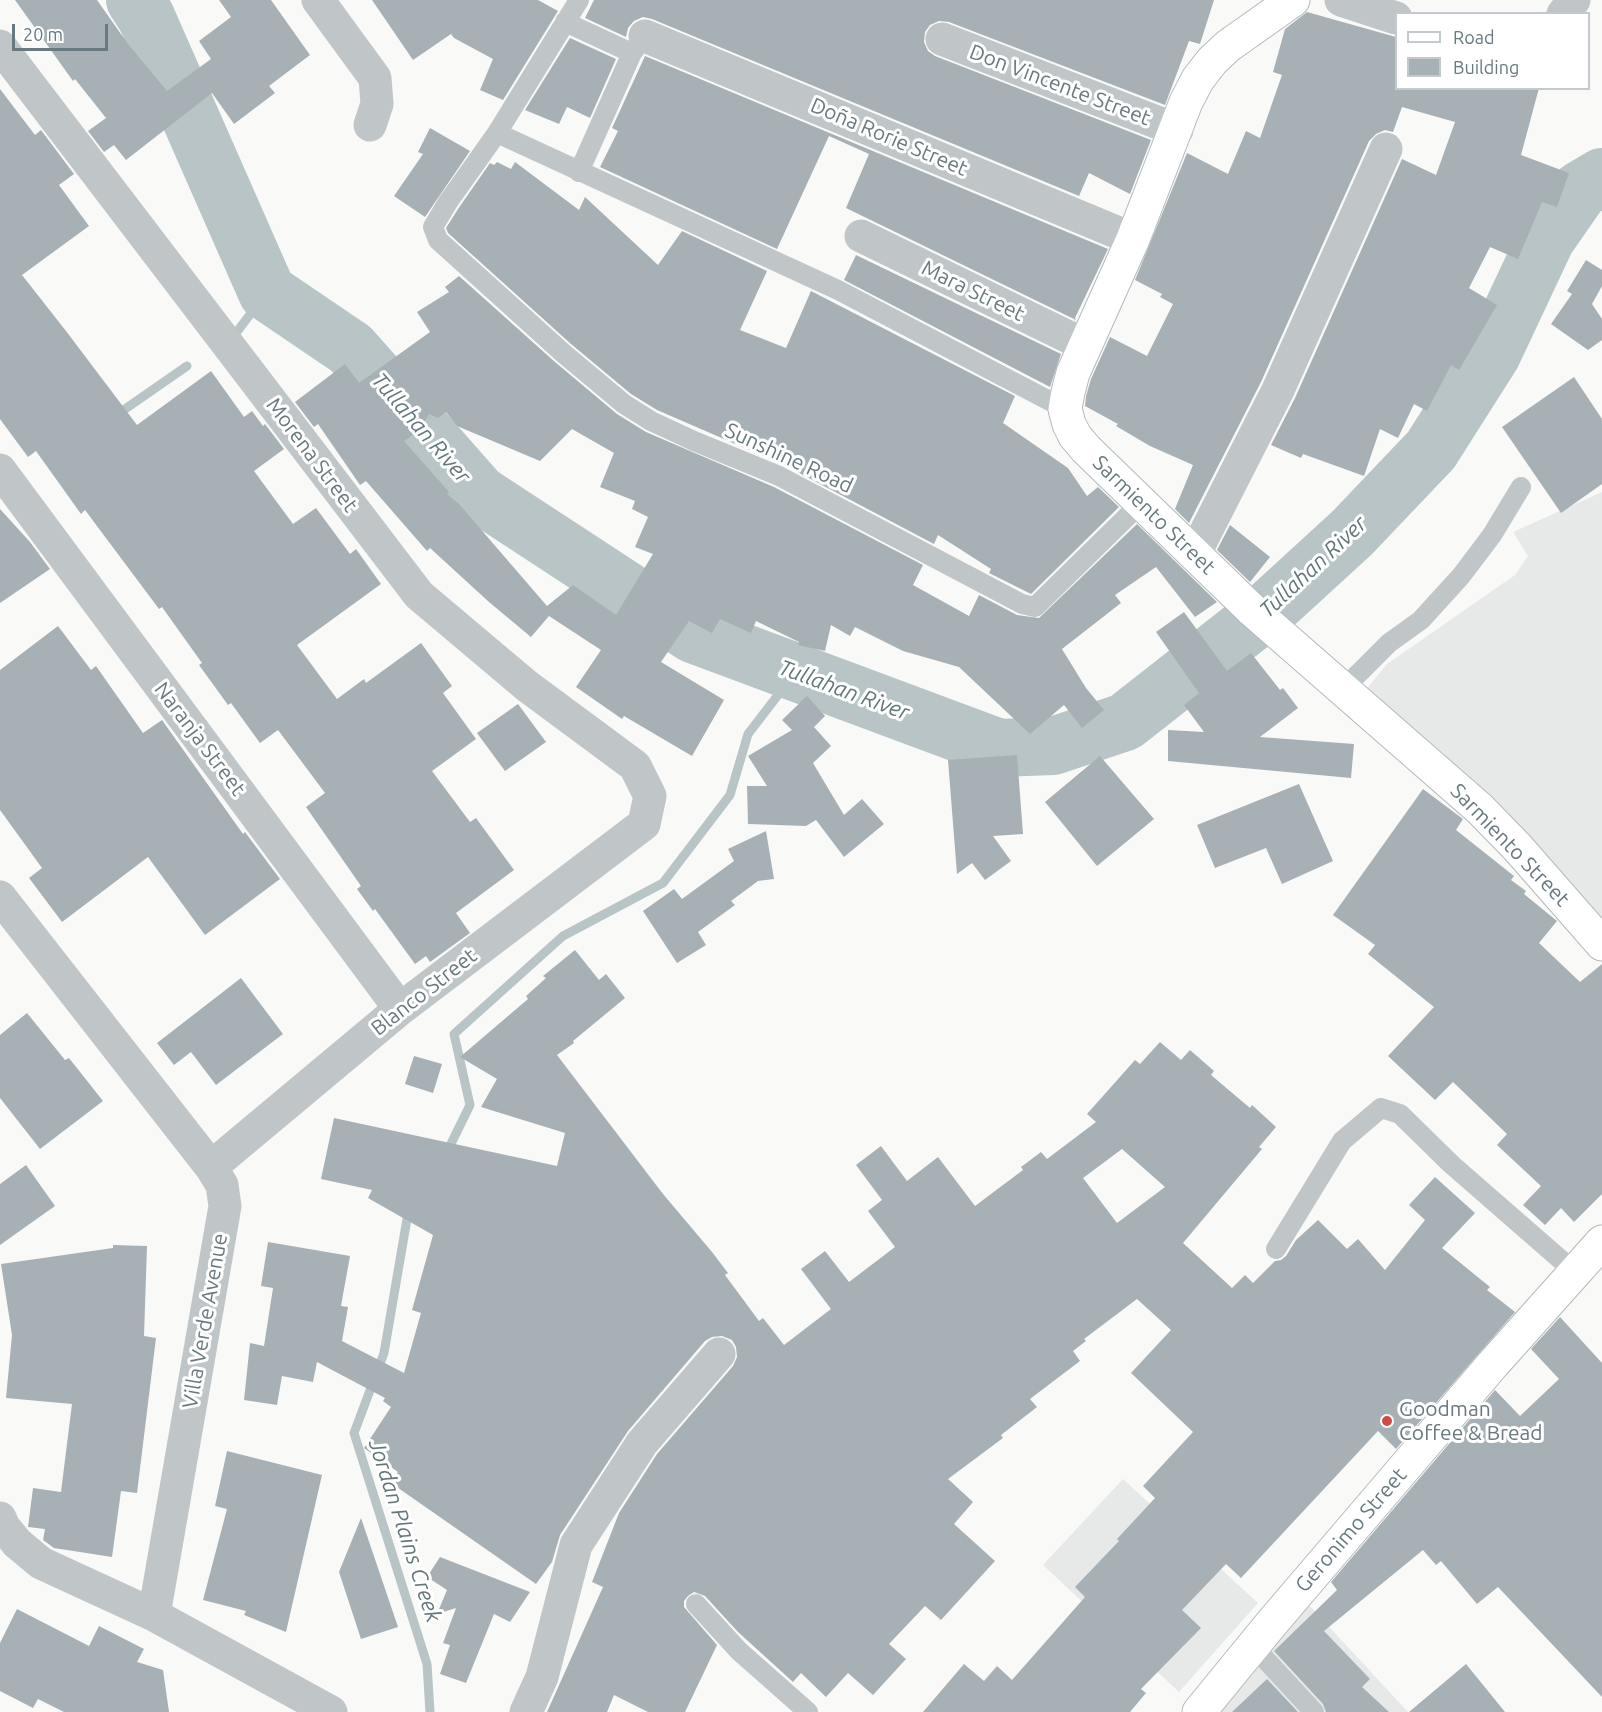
<!DOCTYPE html>
<meta charset="utf-8">
<style>
body{margin:0}
#map{position:relative;width:1602px;height:1712px;overflow:hidden;background:#f9f9f8;font-family:Ubuntu,sans-serif}
canvas{display:block}
.legend{position:absolute;left:1395px;top:12px;width:195px;height:78px;box-sizing:border-box;background:#fff;border:2px solid #c3c9cc;margin:0;padding:8px 10px;list-style:none;font-size:18px;color:#68797f}
.legend li{display:flex;align-items:center;gap:12px;height:30px}
.legend b{width:30px;border:2px solid #c3c9cc}
.scale{position:absolute;left:12px;top:24px;width:96px;height:27px;box-sizing:border-box;border:3px solid #68797f;border-top:0;padding-left:8px;font-size:18px;line-height:21px;white-space:nowrap;color:#68797f;-webkit-text-stroke:4px #fff;paint-order:stroke}
</style>
<div id="map">
<canvas width="1602" height="1712"></canvas>
<ul class="legend">
<li><b style="height:8px;background:#fff"></b>Road</li>
<li><b style="height:16px;background:#a7b0b4"></b>Building</li>
</ul>
<div class="scale">20 m</div>
</div>
<script>
const context = document.querySelector('canvas').getContext('2d');
context.lineJoin = 'round';
function paint(path, color) { context.fillStyle = color; context.fill(path, 'evenodd'); }
const shape = rows => new Path2D(rows.map(r => 'M' + r).join(''));
function stroke(path, color, width, dash) { context.strokeStyle = color; context.lineWidth = width; context.lineCap = dash ? 'butt' : 'round'; context.setLineDash(dash || []); context.stroke(path); }
function drawText(font, color, halo, rows, align = 'center') {
  context.font = font + ' Ubuntu,sans-serif'; context.lineWidth = 6; context.setLineDash([]); context.textBaseline = 'middle'; context.strokeStyle = halo; context.fillStyle = color; for (const [text, x, y, turn = 0] of rows) {
    context.save(); context.translate(x, y); context.rotate((+turn || 0) * Math.PI / 180); context.textAlign = isNaN(turn) ? turn : align; if (halo) context.strokeText(text, 0, 0); context.fillText(text, 0, 0); context.restore();
  }
}
paint(shape([
 [1602,492,1602,935,1444,754,1365,691,1387,664,1515,575,1528,556,1513,532],
 [1123,1479,1258,1603,1179,1692,1043,1565],
 [1309,1605,1408,1712,1218,1712]
]), '#e7e9e8');
stroke(shape([
 [236,333,267,292],
 [115,416,187,366],
 [446,1154,470,1105,454,1034,563,936,663,883,730,795,748,734,795,673],
 [413,1210,407,1219,384,1353,354,1433,427,1664,430,1712]
]), '#b8c4c6', 9);
stroke(shape([
 [135,0,146,17,267,292,351,349,479,494,693,634,999,748,1053,746,1125,722,1269,609,1352,533,1431,450,1492,354,1546,239,1580,190,1602,177]
]), '#b8c4c6', 58);
paint(shape([
 [15,0,97,0,128,44,167,91,211,59,199,41,231,17,219,0,271,0,310,55,269,86,275,93,234,124,212,93,126,160,114,145,104,152,88,131,106,118,75,79,73,81],
 [372,0,538,0,558,11,503,100,480,90,493,59,454,38,451,34,413,60],
 [594,0,1214,0,1200,44,1189,41,1165,105,949,22,939,21,930,25,925,32,924,42,928,51,935,56,1151,140,1130,194,1089,173,1079,196,652,19,643,17,634,21,628,28,626,37,585,18],
 [1307,12,1396,37,1396,88,1539,88,1521,155,1569,173,1557,207,1542,202,1518,259,1490,247,1469,288,1497,305,1459,370,1451,365,1427,411,1414,404,1398,438,1380,429,1364,476,1303,454,1301,458,1271,445,1295,398,1402,159,1436,175,1455,122,1402,107,1393,132,1385,130,1376,134,1369,141,1261,382,1189,523,1175,509,1193,465,1150,446,1116,426,1118,424,1085,406,1086,396,1091,379,1110,337,1147,356,1173,304,1160,297,1162,294,1135,280,1187,153,1228,174,1246,131,1260,138,1282,75,1273,72,1285,29],
 [570,38,616,59,590,118,567,107,559,124,525,110],
 [645,56,1108,249,1075,318,1076,320,846,208,869,154,829,136,777,249,600,167,618,131,612,128],
 [0,89,35,135,41,130,74,174,59,185,89,226,22,275,66,331,137,425,211,371,244,417,252,411,263,426,265,424,284,449,254,471,293,524,316,508,350,554,356,549,381,584,297,645,337,699,364,679,366,683,421,643,452,686,443,693,476,739,432,771,470,822,476,818,514,870,456,913,470,933,430,962,426,956,415,964,375,909,373,911,357,889,361,886,306,807,325,793,278,730,260,743,231,703,228,705,199,665,202,663,162,607,159,609,85,510,81,514,36,451,28,457,0,419],
 [430,128,470,151,425,217,394,196,423,154,418,152],
 [497,162,511,169,515,162,579,210,585,197,658,265,682,231,767,271,740,330,786,348,811,291,1015,396,1003,423,1068,468,1087,496,1098,487,1119,507,1031,594,989,573,991,569,938,535,934,544,784,465,657,410,631,394,571,344,448,233,446,228,458,209,490,163,494,165],
 [856,255,1061,354,1050,387,844,280],
 [1586,260,1602,270,1602,286,1592,304,1602,319,1602,340,1588,350,1551,324,1572,294,1567,291],
 [459,276,555,362,617,414,646,432,774,487,923,565,913,585,969,616,979,595,1017,615,1039,618,1137,524,1217,602,1195,617,1156,567,1115,595,1121,603,1062,649,1086,688,1104,710,1082,728,1064,705,1030,734,959,667,903,651,855,627,850,636,831,625,825,651,798,645,799,642,756,621,751,633,720,619,712,633,689,621,661,662,724,700,692,756,624,716,622,719,576,687,601,650,549,616,531,637,489,602,430,548,427,551,366,481,360,485,318,424,314,427,295,402,345,364,359,383,430,332,417,312,449,292,445,287],
 [446,412,457,426,540,461,572,429,614,453,600,487,635,501,632,509,648,517,635,547,653,554,616,615,573,585,547,606,459,504,447,494,449,492,404,441,420,430,429,414,438,418],
 [1574,377,1602,419,1602,484,1561,513,1502,427],
 [0,509,30,542,50,569,0,603],
 [1230,525,1270,557,1250,582,1217,550],
 [1184,612,1227,671,1251,653,1280,690,1283,688,1298,708,1260,737,1354,744,1351,778,1168,761,1168,730,1204,732,1184,705,1199,693,1156,632],
 [58,626,91,670,96,666,143,733,162,720,243,834,245,832,280,879,205,935,148,857,62,922,29,878,42,868,0,810,0,670],
 [807,696,825,716,814,727,831,746,813,763,844,815,862,799,884,824,844,857,816,820,806,826,748,824,747,786,767,786,748,756,792,730,782,720],
 [518,704,546,742,505,771,477,733],
 [1017,755,1023,834,993,836,1011,861,985,880,972,863,957,874,948,760],
 [1100,756,1154,819,1097,866,1045,802],
 [1299,784,1333,861,1282,884,1266,848,1215,868,1197,825],
 [1423,789,1463,819,1456,830,1514,876,1511,880,1526,891,1524,894,1557,921,1539,943,1580,982,1602,964,1602,1194,1574,1222,1561,1208,1545,1225,1523,1205,1541,1186,1497,1145,1507,1134,1453,1082,1435,1100,1388,1056,1434,1007,1368,954,1375,945,1333,915],
 [766,831,774,879,758,881,731,901,735,905,698,932,706,945,677,963,643,911,674,889,682,899,734,861,728,849],
 [575,950,599,980,606,974,625,998,573,1041,574,1043,557,1055,663,1194,712,1252,728,1273,725,1275,759,1321,763,1318,784,1345,831,1309,801,1269,825,1251,849,1282,895,1247,868,1211,882,1200,856,1165,881,1146,907,1181,938,1157,975,1206,1023,1170,1021,1167,1041,1152,1047,1159,1096,1122,1087,1114,1135,1060,1140,1064,1160,1042,1181,1060,1190,1050,1214,1071,1211,1075,1250,1108,1252,1105,1276,1127,1259,1147,1262,1149,1183,1243,1232,1288,1245,1275,1253,1283,1275,1261,1281,1260,1286,1256,1296,1240,1318,1220,1347,1249,1358,1239,1385,1270,1425,1220,1409,1205,1435,1177,1475,1213,1442,1248,1490,1287,1487,1290,1515,1312,1396,1449,1378,1431,1241,1578,1226,1564,1182,1610,1201,1628,1141,1689,1146,1693,1130,1712,923,1712,964,1664,984,1681,997,1666,1012,1680,1085,1597,1075,1587,1119,1541,1117,1539,1155,1498,1143,1486,1193,1432,1131,1373,1171,1330,1137,1299,1084,1339,1086,1341,1073,1351,1080,1361,1030,1399,1037,1407,1001,1435,1003,1438,948,1479,973,1502,954,1524,995,1561,941,1620,925,1606,889,1644,906,1659,873,1695,848,1673,826,1697,801,1673,793,1682,738,1632,705,1596,694,1592,688,1596,684,1601,684,1607,717,1645,685,1712,648,1712,614,1695,607,1712,547,1712,603,1587,592,1582,619,1513,657,1454,733,1366,737,1357,736,1347,732,1340,722,1336,712,1337,705,1341,628,1431,560,1535,552,1562,536,1584,391,1483,398,1472,364,1448,391,1407,383,1401,385,1398,317,1362,313,1382,282,1376,277,1405,244,1400,250,1343,264,1346,273,1288,261,1286,268,1242,350,1256,341,1306,348,1307,342,1341,404,1373,421,1313,412,1310,433,1235,368,1198,372,1190,321,1179,334,1118,557,1166,565,1133,481,1107,497,1079,460,1057,528,999,526,996,546,978,543,976],
 [1122,1149,1165,1187,1117,1223,1083,1178],
 [241,978,283,1034,216,1085,191,1052,174,1065,157,1043],
 [27,1013,65,1060,69,1058,103,1101,40,1149,0,1098,0,1035],
 [414,1056,442,1064,433,1093,405,1084],
 [26,1165,55,1206,0,1245,0,1184],
 [113,1245,147,1246,144,1336,156,1338,137,1493,121,1491,112,1557,54,1548,43,1540,45,1529,28,1527,33,1488,61,1492,72,1404,6,1398,12,1335,1,1264,113,1248],
 [1560,1317,1602,1363,1602,1697,1498,1587,1477,1604,1441,1561,1436,1565,1423,1550,1324,1631,1370,1679,1362,1687,1389,1712,1326,1712,1323,1704,1274,1651,1337,1590,1331,1582,1495,1390,1520,1416,1559,1379,1531,1349],
 [227,1451,322,1475,286,1632,244,1615,246,1611,203,1600,227,1509,215,1506],
 [361,1518,398,1627,361,1639,339,1572],
 [440,1557,530,1592,510,1622,494,1614,466,1683,440,1674,450,1645,443,1643,456,1608,437,1614,447,1590,427,1577],
 [17,1609,89,1646,99,1626,144,1649,137,1662,163,1670,169,1712,64,1712,38,1699,33,1708,0,1691,0,1643],
 [1466,1664,1505,1712,1409,1712],
 [1267,1679,1298,1712,1232,1712]
]), '#a7b0b4');
const secondary = shape([
 [1293,0,1228,46,1212,61,1198,79,1186,102,1133,239,1073,373,1068,392,1065,409,1069,424,1075,436,1086,449,1251,609,1480,809,1518,848,1602,944],
 [1199,1712,1271,1624,1493,1364,1602,1242]
]);
stroke(secondary, '#b2b9bc', 35);
stroke(shape([
 [579,0,497,133,448,202,433,227,438,240,563,353,624,404,651,421,694,441,779,476,1022,604,1035,607,1141,503],
 [565,22,632,53],
 [497,133,838,290,1065,409],
 [579,172,632,53,645,36],
 [1343,689,1389,643,1421,620,1461,576,1492,535,1521,487],
 [1276,1249,1342,1141,1381,1108,1400,1114,1451,1164,1576,1273],
 [696,1604,739,1651,808,1712],
 [1253,1646,1314,1712]
]), '#c0c5c7', 20);
stroke(shape([
 [318,0,375,78,377,104,370,125],
 [1341,0,1396,18],
 [1563,14,1574,0],
 [645,36,1133,239],
 [942,39,1177,130],
 [0,46,419,595,527,686,635,766,650,796,644,824,400,1009,211,1167],
 [861,236,1085,345],
 [0,470,400,1009],
 [1194,555,1278,390,1386,149],
 [0,897,211,1167,222,1185,225,1206,154,1615,331,1712],
 [0,1518,4,1527,17,1543,41,1563,154,1615],
 [526,1712,542,1677,576,1545,642,1443,719,1354]
]), '#c0c5c7', 33);
stroke(secondary, '#fff', 33);
for (const [x, y, r, color] of [
 [1387,1421,6,"#ce4c44"]
]) { const dot = new Path2D(); dot.arc(x, y, r, 0, 2 * Math.PI); context.fillStyle = color; context.fill(dot); stroke(dot, '#fff', 2); }
drawText('21px', '#68797f', '#fff', [
 ["Don Vincente Street",1060,85,21],
 ["Doña Rorie Street",889,137,23],
 ["Mara Street",973,291,26],
 ["Morena Street",312,455,53],
 ["Sunshine Road",789,458,25],
 ["Sarmiento Street",1154,515,44],
 ["Naranja Street",200,739,53],
 ["Sarmiento Street",1510,845,46],
 ["Blanco Street",424,992,-38],
 ["Villa Verde Avenue",205,1321,-80],
 ["Geronimo Street",1351,1530,-49]
]);
drawText('21px', '#68797f', '#fff', [
 ["Goodman",1399,1409],
 ["Coffee & Bread",1399,1433]
], 'left');
drawText('italic 22px', '#637678', '#fff', [
 ["Tullahan River",421,428,49],
 ["Tullahan River",1313,567,-43],
 ["Tullahan River",844,690,20],
 ["Jordan Plains Creek",405,1531,72]
]);
</script>
